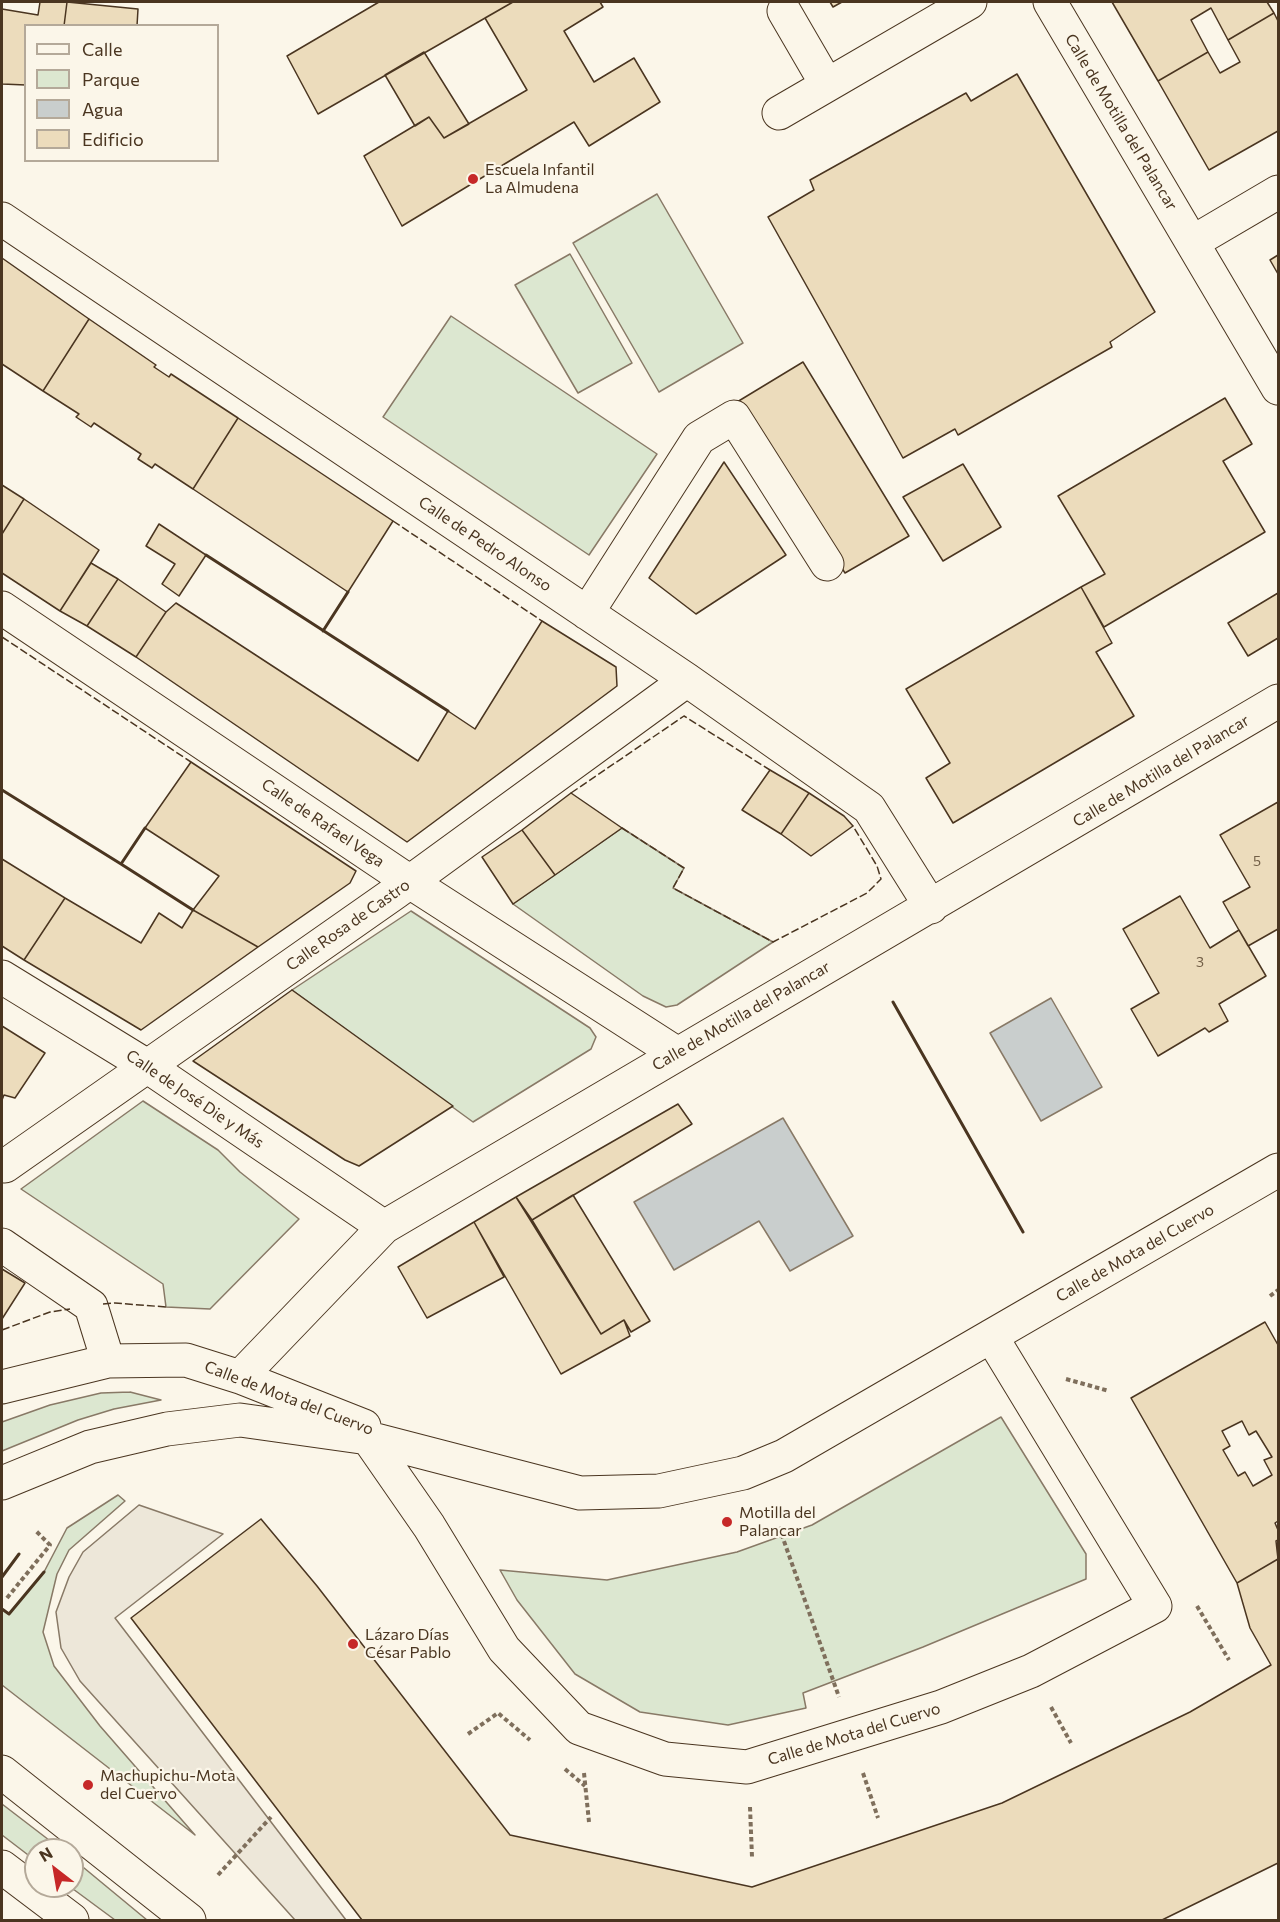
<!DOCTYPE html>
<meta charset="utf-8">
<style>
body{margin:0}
#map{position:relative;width:1280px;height:1922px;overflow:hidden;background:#fbf6e9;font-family:Commissioner,sans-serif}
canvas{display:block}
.frame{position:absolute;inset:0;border:3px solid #4a3520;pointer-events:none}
.legend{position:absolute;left:24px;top:24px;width:195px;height:138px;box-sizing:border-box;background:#fbf6e9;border:2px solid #b4a999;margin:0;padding:8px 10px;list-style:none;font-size:18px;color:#4a3520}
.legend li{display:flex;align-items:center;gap:12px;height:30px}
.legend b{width:30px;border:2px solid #b4a999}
.north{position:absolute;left:24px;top:1838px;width:60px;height:60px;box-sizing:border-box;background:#fbf6e9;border:2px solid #b4a999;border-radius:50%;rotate:329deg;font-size:16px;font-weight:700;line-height:24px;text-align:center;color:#4a3520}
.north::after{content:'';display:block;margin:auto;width:21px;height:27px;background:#c62828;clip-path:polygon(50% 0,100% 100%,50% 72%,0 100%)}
</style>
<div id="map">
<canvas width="1280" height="1922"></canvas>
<div class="frame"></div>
<ul class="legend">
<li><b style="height:8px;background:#fbf6e9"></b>Calle</li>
<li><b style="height:16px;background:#dce7d0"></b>Parque</li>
<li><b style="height:16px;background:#c9cecd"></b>Agua</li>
<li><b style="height:16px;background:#ecdcbc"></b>Edificio</li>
</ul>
<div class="north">N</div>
</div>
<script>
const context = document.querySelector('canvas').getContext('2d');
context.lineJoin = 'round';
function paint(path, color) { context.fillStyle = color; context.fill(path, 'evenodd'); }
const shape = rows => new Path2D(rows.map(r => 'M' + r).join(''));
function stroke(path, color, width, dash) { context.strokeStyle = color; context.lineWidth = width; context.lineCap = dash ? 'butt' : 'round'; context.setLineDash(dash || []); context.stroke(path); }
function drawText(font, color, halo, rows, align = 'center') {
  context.font = font + ' Commissioner,sans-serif'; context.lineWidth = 4.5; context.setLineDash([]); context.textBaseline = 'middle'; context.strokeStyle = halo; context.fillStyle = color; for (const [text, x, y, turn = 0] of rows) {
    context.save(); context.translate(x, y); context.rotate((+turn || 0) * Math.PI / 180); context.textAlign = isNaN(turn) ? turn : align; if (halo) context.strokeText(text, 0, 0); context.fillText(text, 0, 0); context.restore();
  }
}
const green = shape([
 [657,194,743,343,659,392,573,243,657,194],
 [570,254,632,363,578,393,515,285,570,254],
 [451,316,657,454,589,555,383,417,451,316],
 [622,828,684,868,673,888,773,942,677,1005,666,1007,643,996,513,904,622,828],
 [411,911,590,1028,596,1037,591,1049,473,1122,292,990,411,911],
 [143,1101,218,1150,240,1172,299,1219,210,1309,166,1307,163,1284,21,1189,143,1101],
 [130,1392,161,1400,114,1409,78,1420,2,1451,2,1422,50,1405,101,1393,130,1392],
 [1001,1417,1086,1554,1086,1579,923,1647,803,1693,806,1708,728,1725,640,1712,575,1674,517,1600,500,1570,607,1580,737,1552,812,1525,1001,1417],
 [118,1495,125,1501,69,1550,57,1574,43,1632,54,1666,100,1726,195,1835,2,1685,2,1609,9,1614,44,1572,67,1528,118,1495],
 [2,1804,62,1850,36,1850,36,1861,2,1835,2,1804],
 [72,1858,147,1920,115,1920,69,1886,72,1886,72,1858]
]);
paint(green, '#dce7d0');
stroke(green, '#887966', 1.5);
const parking = shape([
 [139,1505,223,1534,115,1618,346,1920,295,1920,80,1681,61,1648,56,1612,69,1577,83,1552,139,1505]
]);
paint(parking, '#ede7d9');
stroke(parking, '#887966', 1.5);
const water = shape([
 [1051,998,1102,1087,1041,1121,990,1033,1051,998],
 [783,1118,853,1236,790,1271,759,1221,674,1270,634,1202,783,1118]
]);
paint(water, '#c9cecd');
stroke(water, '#887966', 1.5);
const building = shape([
 [40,2,67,2,64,26,26,26,26,85,2,84,2,9,38,15,40,2],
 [67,2,138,9,137,26,64,26,67,2],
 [379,2,513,2,318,114,287,56,379,2],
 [513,2,600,2,603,7,564,31,594,82,634,58,660,102,589,146,574,122,402,226,364,156,429,117,444,138,527,90,485,18,513,2],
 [830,2,842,2,833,7,830,2],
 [1112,2,1267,2,1274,13,1228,40,1211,8,1191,20,1208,52,1158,81,1112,2],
 [1274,13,1278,21,1278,131,1209,170,1158,81,1208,52,1220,73,1240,62,1228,40,1274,13],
 [424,52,469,124,444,138,429,117,415,126,385,75,424,52],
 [1017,74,1155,312,1110,342,1112,347,958,435,955,429,903,458,768,217,814,190,810,180,966,93,971,101,1017,74],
 [1278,255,1278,274,1270,260,1278,255],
 [2,258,89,319,43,391,2,364,2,258],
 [89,319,156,365,154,367,169,377,171,374,238,418,193,489,155,464,152,468,138,459,141,454,94,423,91,427,76,417,79,414,43,391,89,319],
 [803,362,909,536,845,573,737,402,803,362],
 [1225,398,1252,444,1223,461,1265,532,1104,627,1081,587,1105,574,1058,496,1225,398],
 [238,418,393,521,348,592,193,489,238,418],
 [724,462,786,555,696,614,649,578,724,462],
 [963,464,1001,527,943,561,903,497,963,464],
 [2,485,24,499,2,534,2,485],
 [24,499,99,550,60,611,2,573,2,534,24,499],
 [159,524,206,555,179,596,162,584,175,564,146,546,159,524],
 [91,563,118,579,87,626,60,611,91,563],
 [118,579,166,612,136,657,87,626,118,579],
 [1081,587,1112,643,1096,652,1134,716,953,823,926,778,950,763,906,689,1081,587],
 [1278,593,1278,638,1248,656,1228,623,1278,593],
 [176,603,418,761,448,711,475,729,542,621,616,667,617,686,407,842,136,657,166,612,176,603],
 [191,762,356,871,350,883,258,947,193,910,219,876,145,828,191,762],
 [770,770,809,793,781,834,742,810,770,770],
 [571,793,622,828,555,875,522,830,571,793],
 [809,793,844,816,853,826,811,856,781,834,809,793],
 [1278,802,1278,929,1248,946,1223,902,1250,887,1220,835,1278,802],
 [522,830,555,875,513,904,482,857,522,830],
 [2,859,65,898,24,960,2,946,2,859],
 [1180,896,1210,948,1239,930,1266,976,1219,1004,1228,1021,1209,1032,1205,1028,1158,1056,1131,1009,1159,993,1123,929,1180,896],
 [65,898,141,943,159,913,182,928,193,910,258,947,141,1030,24,960,65,898],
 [292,990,453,1106,359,1166,345,1160,193,1061,292,990],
 [2,1026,45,1053,15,1098,4,1095,2,1100,2,1026],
 [678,1104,692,1124,532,1220,516,1197,678,1104],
 [573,1195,650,1321,631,1332,624,1320,601,1334,532,1220,573,1195],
 [516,1197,601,1334,624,1320,630,1336,561,1374,474,1222,516,1197],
 [474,1222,504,1277,427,1318,398,1267,474,1222],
 [2,1269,25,1283,2,1319,2,1269],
 [1265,1322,1278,1345,1278,1521,1275,1523,1278,1530,1278,1540,1276,1541,1278,1559,1237,1583,1131,1398,1265,1322],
 [1242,1421,1249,1435,1256,1431,1272,1457,1264,1460,1272,1475,1253,1486,1245,1472,1238,1476,1223,1450,1230,1446,1222,1431,1242,1421],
 [261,1519,317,1586,510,1835,752,1887,1002,1803,1190,1712,1271,1665,1250,1628,1237,1583,1278,1559,1278,1863,1162,1920,362,1920,131,1618,261,1519]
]);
paint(building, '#ecdcbc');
stroke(building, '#4a3520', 1.5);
const minor = shape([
 [1050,2,1278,388],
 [784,11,827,85],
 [779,113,970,2],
 [2,219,687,680,869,808,931,907],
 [1193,242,1278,192],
 [2,608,410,882,676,1053],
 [587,613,699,438,734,417,827,564],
 [2,977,147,1066,384,1227],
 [5,1166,396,892,687,680],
 [2,1245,91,1306,108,1361],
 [240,1377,384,1227,1278,701],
 [2,1387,108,1361,186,1360,240,1377,364,1426],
 [368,1438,429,1526,504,1649,579,1728,665,1759,747,1767,941,1707,1031,1671,1155,1606,991,1336],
 [2,1483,90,1447,167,1429,240,1420,368,1438,580,1493,659,1491,743,1473,784,1456,1278,1170],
 [2,1772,189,1920],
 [2,1867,72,1920]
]);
stroke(minor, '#4a3520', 35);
stroke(shape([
 [1270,1296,1278,1290],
 [1066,1379,1109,1391],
 [779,1527,839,1697],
 [7,1598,50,1545,35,1530],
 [1197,1606,1229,1660],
 [1051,1707,1071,1743],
 [468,1734,498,1713,530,1740],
 [565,1769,585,1786],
 [584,1773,589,1822],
 [863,1773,878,1818],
 [750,1807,752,1857],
 [218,1875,271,1817]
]), '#7f6f5c', 4, [4.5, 3]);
stroke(minor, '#fbf6e9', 33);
stroke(shape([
 [393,521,542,621],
 [2,637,191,762],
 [571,793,684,716,770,770],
 [622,828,684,868,673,888,773,942,867,893,881,879,877,866,853,826],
 [103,1304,115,1303,166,1307],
 [2,1330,50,1312,70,1309]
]), '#4a3520', 1.5, [8, 3]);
stroke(shape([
 [206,555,448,711],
 [323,631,348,592],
 [2,790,121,864],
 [145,828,121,864,193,910],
 [893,1002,1023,1232],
 [2,1577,19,1554],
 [2,1609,9,1614,44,1572]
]), '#4a3520', 3);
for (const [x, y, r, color] of [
 [473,179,6,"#c62828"],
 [727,1522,6,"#c62828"],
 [353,1644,6,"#c62828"],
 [88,1785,6,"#c62828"]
]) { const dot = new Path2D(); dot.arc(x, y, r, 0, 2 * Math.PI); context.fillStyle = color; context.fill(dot); stroke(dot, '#fbf6e9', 2); }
drawText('14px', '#725f47', null, [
 ["5",1257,861],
 ["3",1200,962]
]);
drawText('16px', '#4a3520', '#fbf6e9', [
 ["Calle de Motilla del Palancar",1121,122,59],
 ["Calle de Pedro Alonso",485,544,34],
 ["Calle de Motilla del Palancar",1161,771,-31],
 ["Calle de Rafael Vega",323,823,34],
 ["Calle Rosa de Castro",348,925,-35],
 ["Calle de Motilla del Palancar",741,1016,-30],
 ["Calle de José Die y Más",195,1099,34],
 ["Calle de Mota del Cuervo",1135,1253,-30],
 ["Calle de Mota del Cuervo",289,1398,21],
 ["Calle de Mota del Cuervo",854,1734,-17]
]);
drawText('16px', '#4a3520', '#fbf6e9', [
 ["Escuela Infantil",485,170],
 ["La Almudena",485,188],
 ["Motilla del",739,1513],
 ["Palancar",739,1531],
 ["Lázaro Días",365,1635],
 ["César Pablo",365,1653],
 ["Machupichu-Mota",100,1776],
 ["del Cuervo",100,1794]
], 'left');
</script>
